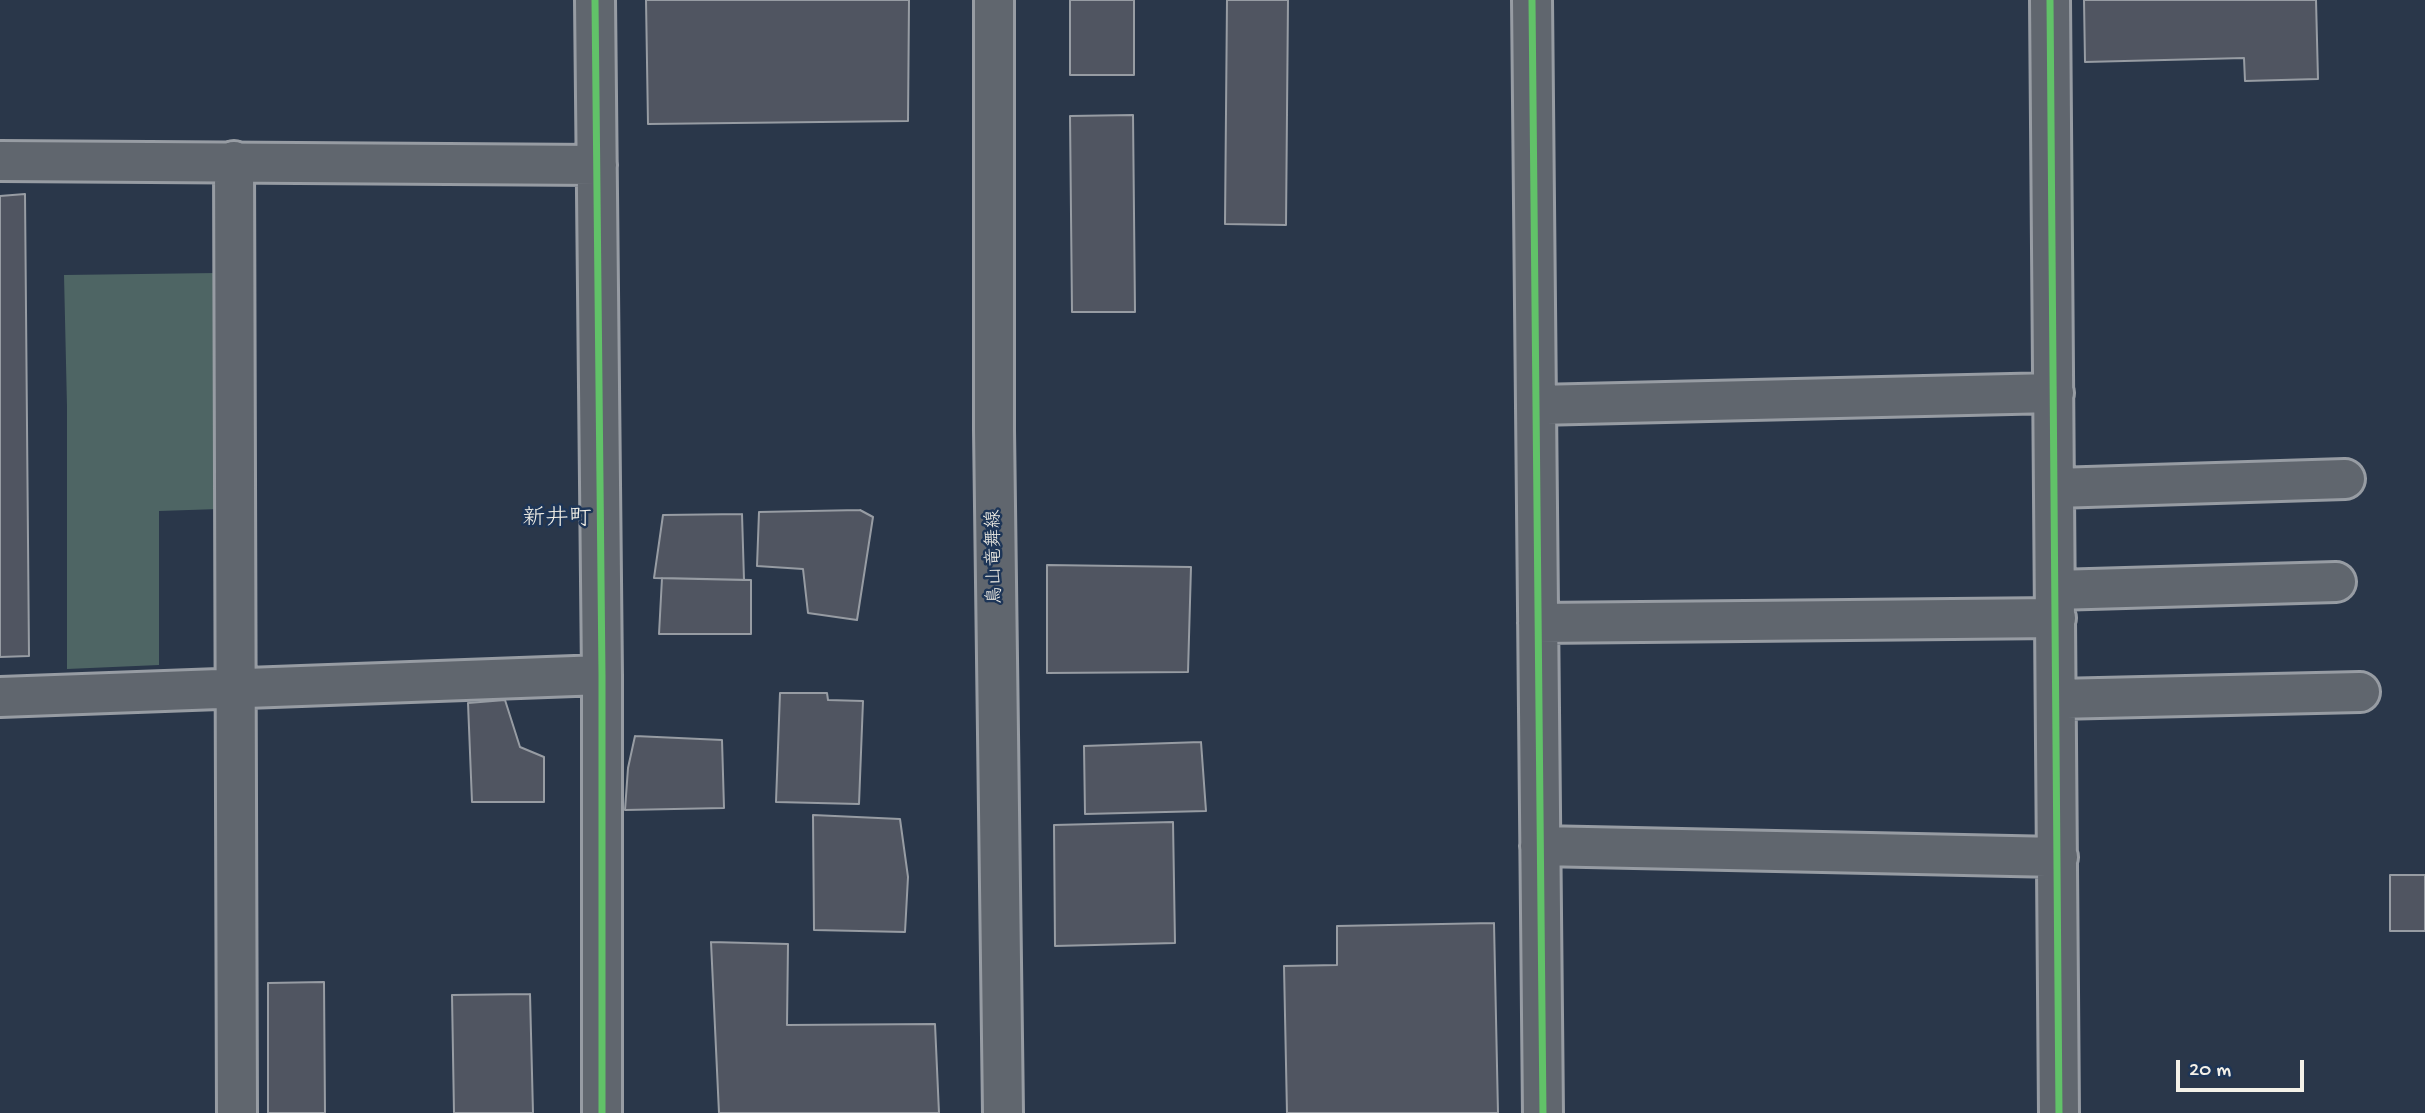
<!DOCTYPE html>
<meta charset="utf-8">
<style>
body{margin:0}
#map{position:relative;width:2425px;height:1113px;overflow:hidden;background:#2a374a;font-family:"Gochi Hand",sans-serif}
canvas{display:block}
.scale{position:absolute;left:2176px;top:1060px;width:128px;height:32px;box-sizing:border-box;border:4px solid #f4f1e8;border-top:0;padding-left:9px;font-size:21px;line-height:24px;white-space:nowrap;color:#f4f1e8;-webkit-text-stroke:5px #1d3557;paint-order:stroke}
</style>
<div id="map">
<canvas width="2425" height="1113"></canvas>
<div class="scale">20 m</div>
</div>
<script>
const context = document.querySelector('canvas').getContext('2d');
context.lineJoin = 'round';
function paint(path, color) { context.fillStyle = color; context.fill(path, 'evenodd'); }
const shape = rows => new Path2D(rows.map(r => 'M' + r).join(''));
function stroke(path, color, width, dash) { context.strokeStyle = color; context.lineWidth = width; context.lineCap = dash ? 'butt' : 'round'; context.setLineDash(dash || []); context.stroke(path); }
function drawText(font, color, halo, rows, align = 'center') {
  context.font = font + ' "Gochi Hand","Klee One",sans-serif'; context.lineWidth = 5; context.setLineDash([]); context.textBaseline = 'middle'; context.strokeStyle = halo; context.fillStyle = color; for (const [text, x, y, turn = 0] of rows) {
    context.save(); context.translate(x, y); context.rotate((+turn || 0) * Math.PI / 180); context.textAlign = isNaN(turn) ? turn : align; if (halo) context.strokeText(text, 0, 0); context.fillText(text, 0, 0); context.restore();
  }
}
paint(shape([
 [217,273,219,509,159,511,159,665,67,669,67,407,64,275]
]), '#4e6564');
const building = shape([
 [646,0,909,0,908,121,648,124,646,0],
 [1070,0,1134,0,1134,75,1070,75,1070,0],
 [1227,0,1288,0,1286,225,1225,224,1227,0],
 [2084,0,2316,0,2318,79,2245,81,2244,58,2085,62,2084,0],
 [1133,115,1135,312,1072,312,1070,116,1133,115],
 [25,194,29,656,0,657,0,196,25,194],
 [860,510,873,517,857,620,808,613,803,569,757,566,759,512,860,510],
 [742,514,744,580,654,578,663,515,742,514],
 [1047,565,1191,567,1188,672,1047,673,1047,565],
 [662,578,751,580,751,634,659,634,662,578],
 [780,693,827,693,828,700,863,701,859,804,776,802,780,693],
 [505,700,520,747,544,757,544,802,472,802,468,703,505,700],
 [635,736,722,740,724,808,625,810,628,768,635,736],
 [1201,742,1206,811,1085,814,1084,746,1201,742],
 [813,815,900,819,908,877,905,932,814,930,813,815],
 [1173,822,1175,943,1055,946,1054,825,1173,822],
 [2390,875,2425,875,2425,931,2390,931,2390,875],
 [1494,923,1498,1113,1287,1113,1284,966,1337,965,1337,926,1494,923],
 [711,942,788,944,787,1025,935,1024,939,1113,719,1113,711,942],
 [324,982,325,1113,268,1113,268,983,324,982],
 [530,994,533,1113,454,1113,452,995,530,994]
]);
paint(building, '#505561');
stroke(building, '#979ca3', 2);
const minor = shape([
 [595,0,602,675,602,1113],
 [1532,0,1543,1113],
 [2050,0,2059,1113],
 [0,161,597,165],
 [234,161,237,1113],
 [1536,405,2054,393],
 [2055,488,2345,479],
 [2055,590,2336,582],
 [1538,623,2056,618],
 [0,697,602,675],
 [2056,699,2360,692],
 [1540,846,2058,857]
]);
const major = shape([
 [994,0,994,430,1003,1113]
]);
stroke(minor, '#979ca3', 44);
stroke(major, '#979ca3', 44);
stroke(minor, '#60666e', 38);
stroke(major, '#60666e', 38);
stroke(shape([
 [595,0,602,675,602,1113],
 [1532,0,1543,1113],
 [2050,0,2059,1113]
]), '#61c268', 7);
drawText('19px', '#f4f1e8', '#1d3557', [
 ["鳥山竜舞線",996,557,-91]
]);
drawText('23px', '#f4f1e8', '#1d3557', [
 ["新井町",557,520]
]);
</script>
